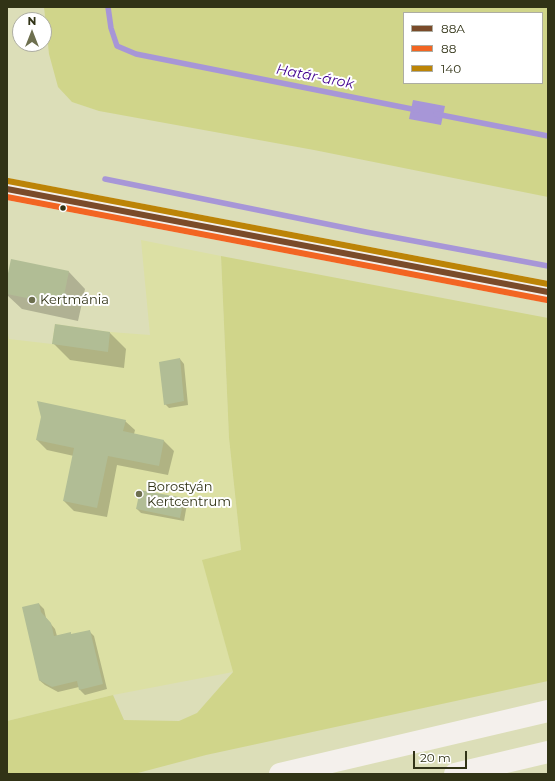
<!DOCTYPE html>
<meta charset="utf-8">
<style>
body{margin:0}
#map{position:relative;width:555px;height:781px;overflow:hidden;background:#dcdeb8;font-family:Montserrat,sans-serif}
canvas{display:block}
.frame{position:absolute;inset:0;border:8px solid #313316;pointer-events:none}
.legend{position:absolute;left:403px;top:12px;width:140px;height:72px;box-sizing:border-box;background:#fff;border:1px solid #adada2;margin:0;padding:5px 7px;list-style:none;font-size:12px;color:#313316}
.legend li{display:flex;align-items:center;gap:8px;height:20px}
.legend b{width:20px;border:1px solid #adada2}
.north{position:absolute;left:12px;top:12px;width:40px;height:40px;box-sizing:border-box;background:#fff;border:1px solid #adada2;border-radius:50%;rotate:0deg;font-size:11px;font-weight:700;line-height:16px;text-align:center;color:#313316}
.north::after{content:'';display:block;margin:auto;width:14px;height:18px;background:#6d6f4f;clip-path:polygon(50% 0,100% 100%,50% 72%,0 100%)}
.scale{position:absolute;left:413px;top:751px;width:54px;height:18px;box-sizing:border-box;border:2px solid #313316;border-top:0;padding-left:5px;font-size:12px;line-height:14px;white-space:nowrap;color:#313316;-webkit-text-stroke:3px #fff;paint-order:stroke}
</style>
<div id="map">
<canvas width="555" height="781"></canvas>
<div class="frame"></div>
<ul class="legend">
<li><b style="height:5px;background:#7a4b2a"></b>88A</li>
<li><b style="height:5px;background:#f26522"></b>88</li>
<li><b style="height:5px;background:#bc8407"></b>140</li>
</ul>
<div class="north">N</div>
<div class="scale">20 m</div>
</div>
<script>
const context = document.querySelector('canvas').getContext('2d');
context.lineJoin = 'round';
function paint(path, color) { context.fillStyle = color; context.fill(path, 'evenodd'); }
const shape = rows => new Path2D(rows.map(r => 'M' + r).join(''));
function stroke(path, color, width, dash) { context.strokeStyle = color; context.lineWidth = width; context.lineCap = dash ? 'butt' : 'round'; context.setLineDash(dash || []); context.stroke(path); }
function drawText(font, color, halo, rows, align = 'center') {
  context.font = font + ' Montserrat,sans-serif'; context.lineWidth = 4; context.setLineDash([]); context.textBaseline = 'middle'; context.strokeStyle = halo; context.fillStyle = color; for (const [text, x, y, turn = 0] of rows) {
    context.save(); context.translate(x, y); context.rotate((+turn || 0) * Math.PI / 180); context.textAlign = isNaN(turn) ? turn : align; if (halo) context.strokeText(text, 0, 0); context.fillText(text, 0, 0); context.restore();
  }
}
paint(shape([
 [141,240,221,256,229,438,241,550,203,560,233,672,113,695,7,721,7,328,9,339,52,344,55,324,110,332,150,335]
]), '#dce0a4');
paint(shape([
 [44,7,548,7,548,197,314,150,99,111,72,102,58,87,49,54],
 [404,13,542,13,542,83,404,83],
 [221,256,548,318,548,681,206,755,134,774,7,774,7,721,113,695,124,720,179,721,197,713,233,672,202,560,241,550,229,438]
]), '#d0d58a');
paint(shape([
 [413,100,445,106,441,125,409,119]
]), '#a796d7');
paint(shape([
 [69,272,85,289,78,321,22,309,7,295,7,283],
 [56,325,110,333,126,349,124,368,70,360,53,343],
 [180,359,184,364,188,405,169,408,165,404],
 [125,421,135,430,134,434,164,441,174,451,168,475,117,465,107,517,74,511,64,501,74,456,47,450,37,440],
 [183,499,187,504,184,521,141,513,137,509],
 [39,604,44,609,46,618,55,629,57,636,70,633,72,635,89,631,94,636,107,689,85,695,80,690,79,687,58,692,45,685,39,680]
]), '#0003');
stroke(shape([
 [108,7,111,28,117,46,136,54,417,110],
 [436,114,548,136],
 [105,179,366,232,548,266]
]), '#a796d7', 5.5);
paint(shape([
 [11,259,69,271,62,305,7,294,7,278],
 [55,324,110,332,108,352,52,344],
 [180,358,184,401,164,405,159,362],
 [37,401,126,420,123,431,164,440,159,466,108,456,97,508,63,501,74,448,36,440,41,417],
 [140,490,184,498,180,518,136,509],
 [39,603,41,612,51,623,54,636,71,632,71,634,90,630,103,684,79,690,77,681,52,687,39,680,22,607]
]), '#b1bd95');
stroke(shape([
 [7,189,548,292],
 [280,774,548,711],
 [455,774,548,752]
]), '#f4f0ec', 22);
stroke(shape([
 [7,189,548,292]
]), '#7a4b2a', 6);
stroke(shape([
 [7,197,547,300]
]), '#f26522', 6);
stroke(shape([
 [8,181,548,284]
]), '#bc8407', 6);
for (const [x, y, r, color] of [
 [63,208,3.5,"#313316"],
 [32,300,4,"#6d6f4f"],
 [139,494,4,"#6d6f4f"]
]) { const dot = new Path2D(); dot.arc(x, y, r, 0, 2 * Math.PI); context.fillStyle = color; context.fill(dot); stroke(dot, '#fff', 1.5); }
drawText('13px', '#313316', '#fff', [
 ["Kertmánia",40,300],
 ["Borostyán",147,487],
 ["Kertcentrum",147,502]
], 'left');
drawText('italic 14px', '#41008e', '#fff', [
 ["Határ-árok",315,77,11]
]);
</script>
